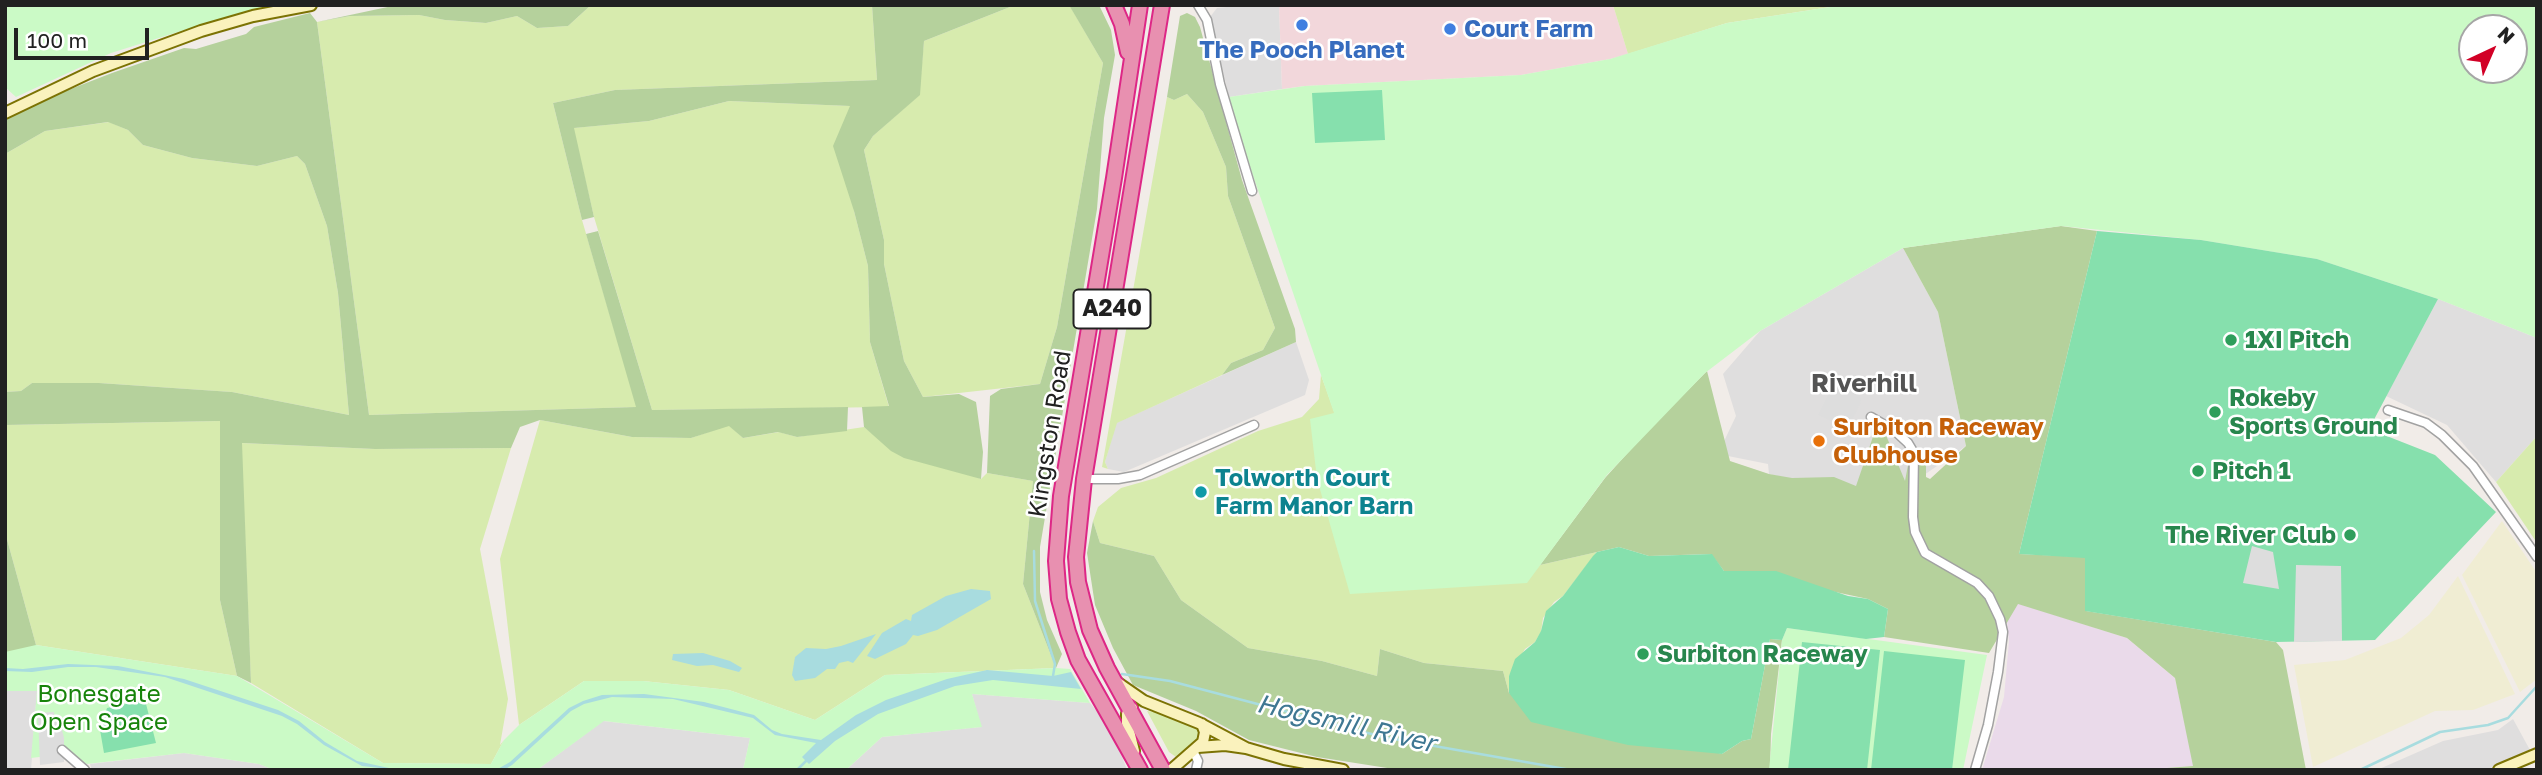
<!DOCTYPE html>
<style>
body{margin:0}
#map{position:relative;width:2542px;height:775px;overflow:hidden;background:#f1ece8;font-family:"Golos Text",sans-serif}
canvas{display:block}
.frame{position:absolute;inset:0;border:7px solid #212121;pointer-events:none}
.north{position:absolute;left:2458px;top:14px;width:70px;height:70px;box-sizing:border-box;background:#fff;border:2px solid #a6a6a6;border-radius:50%;rotate:44deg;font-size:19px;font-weight:700;line-height:28px;text-align:center;color:#212121}
.north::after{content:'';display:block;margin:auto;width:24px;height:32px;background:#d20026;clip-path:polygon(50% 0,100% 100%,50% 72%,0 100%)}
.scale{position:absolute;left:14px;top:28px;width:135px;height:32px;box-sizing:border-box;border:4px solid #212121;border-top:0;padding-left:9px;font-size:21px;line-height:24px;white-space:nowrap;color:#212121;-webkit-text-stroke:5px #fff;paint-order:stroke}
</style>
<div id="map">
<canvas width="2542" height="775"></canvas>
<div class="frame"></div>
<div class="north">N</div>
<div class="scale">100 m</div>
</div>
<script>
const context = document.querySelector('canvas').getContext('2d');
context.lineJoin = 'round';
function paint(path, color) { context.fillStyle = color; context.fill(path, 'evenodd'); }
const shape = rows => new Path2D(rows.map(r => 'M' + r).join(''));
function stroke(path, color, width, dash) { context.strokeStyle = color; context.lineWidth = width; context.lineCap = dash ? 'butt' : 'round'; context.setLineDash(dash || []); context.stroke(path); }
function drawText(font, color, halo, rows, align = 'center') {
  context.font = font + ' "Golos Text",sans-serif'; context.lineWidth = 5; context.setLineDash([]); context.textBaseline = 'middle'; context.strokeStyle = halo; context.fillStyle = color; for (const [text, x, y, turn = 0] of rows) {
    context.save(); context.translate(x, y); context.rotate((+turn || 0) * Math.PI / 180); context.textAlign = isNaN(turn) ? turn : align; if (halo) context.strokeText(text, 0, 0); context.fillText(text, 0, 0); context.restore();
  }
}
paint(shape([
 [1246,5,1279,5,1282,89,1229,97,1210,17,1217,8],
 [1903,248,1938,312,1966,446,1882,504,1769,474,1768,464,1718,454,1736,416,1723,374,1760,331],
 [2438,299,2537,338,2535,365,2537,369,2537,436,2496,482,2447,425,2386,396],
 [1296,342,1309,380,1305,395,1124,472,1108,469,1105,462,1116,423],
 [5,691,37,691,31,770,5,770],
 [972,694,1090,703,1100,715,1119,749,1127,770,846,770,882,737,981,727],
 [2513,719,2530,750,2486,770,2377,770,2443,741,2498,730],
 [603,721,750,738,743,770,537,770],
 [184,753,259,764,274,770,92,770,90,764]
]), '#dfdede');
paint(shape([
 [1279,5,1613,5,1628,54,1610,59,1521,75,1305,86,1282,89]
]), '#f2d7db');
paint(shape([
 [2017,603,2127,638,2175,678,2194,766,2140,770,1982,770,2004,697,2009,641,2007,621]
]), '#eadaea');
paint(shape([
 [2502,521,2537,573,2537,679,2520,692,2462,575],
 [2458,576,2515,694,2473,710,2435,711,2313,767,2294,665,2345,660,2401,638,2429,615]
]), '#f0edd3');
paint(shape([
 [591,5,872,5,877,80,615,90,553,103,582,220,637,407,369,415,317,22,350,16,419,15,445,20,486,23,517,16,537,28,568,26],
 [1015,5,1070,6,1103,63,1057,327,1040,384,923,397,904,361,884,264,884,240,864,150,873,136,919,95,924,41],
 [1613,5,1843,5,1727,23,1628,54],
 [1187,94,1203,112,1226,167,1228,196,1275,328,1263,350,1231,363,1222,375,1117,423,1105,462,1108,469,1102,467,1167,97,1174,100],
 [729,101,850,106,854,211,868,266,870,342,889,407,652,410,594,217,573,128,649,121],
 [109,122,128,130,143,145,192,158,257,166,297,156,305,164,327,226,338,293,349,415,232,392,99,383,32,383,21,391,5,392,5,154,45,131],
 [1321,375,1335,414,1540,565,1597,552,1563,596,1554,602,1543,618,1541,632,1535,642,1525,649,1509,676,1509,693,1503,671,1424,663,1380,649,1377,676,1322,661,1248,648,1181,600,1154,556,1100,543,1093,521,1098,507,1121,488,1156,478,1258,431,1302,417,1319,399],
 [540,420,632,437,691,438,729,425,743,438,779,432,797,437,864,427,878,438,981,479,987,473,1033,481,1023,584,1056,668,885,675,815,720,729,690,643,681,584,681,519,725,500,559],
 [220,421,220,600,237,676,36,645,5,532,5,425],
 [2537,436,2537,543,2496,482],
 [241,443,375,449,511,448,480,549,508,699,500,745,504,740,491,764,383,763,251,683],
 [1147,711,1163,713,1195,727,1199,731,1197,739,1176,757,1169,752]
]), '#d7ebae');
paint(shape([
 [397,5,591,5,568,26,537,28,517,16,486,23,445,20,419,15,350,16,317,22,369,415,636,407,586,234,598,231,652,410,848,407,847,431,797,437,778,432,743,438,729,426,691,438,632,437,540,420,520,427,511,448,375,449,242,443,251,683,237,676,220,600,220,421,5,425,5,392,21,391,32,383,99,383,232,392,349,415,338,293,327,226,305,164,297,156,257,166,192,158,143,145,128,130,108,122,45,131,5,154,5,119,45,99,112,73,184,48,196,49,246,34,254,27,310,13,317,22],
 [872,5,1015,5,924,41,920,95,873,136,864,150,884,240,884,264,904,361,923,397,959,394,976,402,983,452,981,479,904,458,891,451,864,427,862,407,889,406,870,342,868,266,854,211,833,146,850,106,729,101,649,121,574,128,594,217,582,220,553,103,615,90,877,80],
 [1069,5,1099,5,1111,30,1115,55,1104,118,1097,209,1040,547,1040,592,1047,620,1062,654,1056,668,1023,584,1033,481,987,473,990,396,1001,389,1040,384,1057,327,1103,63],
 [1187,13,1195,17,1200,27,1242,180,1295,329,1296,342,1222,375,1231,363,1263,350,1275,328,1228,196,1226,167,1203,112,1187,94,1174,100,1167,97,1180,16],
 [2061,226,2097,231,2019,554,2085,557,2086,611,2276,642,2283,650,2306,770,2140,770,2193,766,2175,678,2127,638,2018,604,1989,653,1884,637,1888,609,1868,599,1742,572,1724,571,1711,554,1649,556,1619,547,1540,565,1605,478,1650,428,1707,371,1730,461,1769,474,1792,478,1834,477,1856,486,1876,428,1883,428,1905,481,1909,460,1916,457,1917,451,1920,450,1926,466,1926,477,1930,479,1966,446,1938,312,1903,248],
 [1093,521,1100,543,1154,556,1181,600,1248,648,1322,661,1377,676,1380,649,1424,663,1503,671,1509,693,1722,754,1742,741,1751,739,1770,639,1782,640,1771,734,1770,770,1400,770,1317,757,1249,740,1196,711,1133,685,1113,648,1095,605,1087,553],
 [5,532,36,645,44,674,5,656]
]), '#b5d19c');
paint(shape([
 [6,5,272,5,213,21,111,53,16,97,5,87],
 [1843,5,2537,5,2537,338,2438,299,2317,259,2201,240,2061,226,1903,248,1760,331,1705,373,1607,475,1527,583,1350,594,1317,479,1310,419,1334,413,1246,155,1229,97,1305,86,1521,75,1610,59,1727,23],
 [2472,28,2514,28,2514,70,2472,70],
 [1787,628,1987,655,1963,770,1769,770,1782,640],
 [36,645,237,676,383,763,491,764,504,740,519,725,584,681,643,681,729,690,815,720,885,675,1056,668,1070,669,1090,703,972,694,982,727,882,737,846,770,743,770,750,738,604,721,537,770,274,770,259,764,184,753,87,764,71,753,31,758,37,691,5,691,5,652]
]), '#cbfac6');
paint(shape([
 [1382,90,1385,140,1315,143,1312,93],
 [2097,231,2201,240,2317,259,2438,299,2369,429,2435,455,2496,512,2375,640,2276,642,2085,611,2085,558,2019,554],
 [1619,547,1649,556,1712,554,1724,571,1776,571,1848,596,1868,599,1888,609,1884,637,1866,639,1787,628,1782,640,1770,639,1751,739,1742,741,1722,754,1628,745,1531,722,1509,693,1509,676,1515,659,1535,642,1541,631,1546,611,1563,596,1593,556,1597,552],
 [1802,642,1880,650,1867,770,1788,770],
 [1884,651,1965,660,1952,770,1871,770],
 [145,700,156,743,104,753,100,730,107,708]
]), '#86e0ad');
paint(shape([
 [1837,377,1855,385,1861,401,1848,429,1818,415],
 [2252,546,2273,552,2279,589,2243,583],
 [2296,565,2341,566,2342,641,2294,642],
 [54,712,55,722,60,722,64,738,64,762,40,765,38,713]
]), '#ddd');
paint(shape([
 [971,589,990,591,991,599,937,630,918,636,913,635,906,644,875,659,867,656,882,633,906,619,911,621,912,615,946,596],
 [876,634,853,663,848,661,839,663,835,669,827,669,815,678,795,681,792,675,795,657,806,648,826,649,841,646],
 [703,653,730,661,742,668,739,672,713,665,697,666,672,660,673,654],
 [68,664,118,666,184,679,278,710,299,721,325,742,357,761,398,770,362,766,324,745,297,724,282,716,165,677,96,667,68,667,32,672,5,671,5,668,23,669],
 [987,670,1053,676,1071,672,1081,689,993,680,955,686,878,714,835,741,809,764,802,757,816,743,775,735,753,718,673,699,612,697,584,704,571,711,512,765,504,770,496,770,510,762,569,708,583,701,602,695,644,694,704,702,754,715,772,730,782,734,821,740,856,715,886,700,947,679]
]), '#a8dcdf');
stroke(shape([
 [1034,551,1035,601,1055,664,1053,676],
 [1122,674,1170,681,1383,737,1571,770],
 [797,770,807,760],
 [2360,770,2440,732,2488,725,2508,718,2537,686]
]), '#a8dcdf', 2.5);
const street = shape([
 [1198,5,1207,20,1220,84,1252,191],
 [2388,410,2426,423,2442,435,2473,466,2537,557],
 [1871,417,1895,431,1908,443,1914,453,1913,517,1915,532,1925,553,1977,583,1989,596,2000,619,2003,632,1998,672,1988,725,1975,770],
 [1084,479,1118,479,1140,475,1254,425],
 [62,750,85,770],
 [1193,751,1198,761,1196,770]
]);
const secondary = shape([
 [5,113,93,71,201,31,253,16,311,5],
 [1118,683,1144,701,1199,723,1246,748],
 [1132,708,1127,714,1127,723,1134,751],
 [1198,747,1225,745,1246,748,1284,759,1343,770],
 [1171,770,1203,742,1205,732,1202,724],
 [2499,770,2537,754]
]);
const highway = shape([
 [1114,5,1122,24,1128,52],
 [1140,5,1114,178,1061,496,1056,561,1059,599,1068,632,1078,660,1140,770],
 [1162,5,1084,479,1076,557,1078,582,1090,630,1107,668,1163,770]
]);
stroke(street, '#a2a2a2', 11);
stroke(secondary, '#7c7304', 14);
stroke(highway, '#dd2786', 18);
stroke(street, '#fff', 8);
stroke(secondary, '#faf2bd', 10);
stroke(highway, '#e890b0', 14);
for (const [x, y, r, color] of [
 [1302,25,7,"#3f7fe0"],
 [1450,29,7,"#3f7fe0"],
 [2231,340,7,"#2e9e5b"],
 [2215,412,7,"#2e9e5b"],
 [1819,441,7,"#e8710a"],
 [2198,471,7,"#2e9e5b"],
 [1201,492,7,"#0f9aa8"],
 [2350,535,7,"#2e9e5b"],
 [1643,654,7,"#2e9e5b"]
]) { const dot = new Path2D(); dot.arc(x, y, r, 0, 2 * Math.PI); context.fillStyle = color; context.fill(dot); stroke(dot, '#fff', 2.5); }
for (const [x, y, w] of [
 [1112,309,77]
]) { const box = new Path2D(); box.roundRect(x - w / 2, y - 19.5, w, 39, 5); context.fillStyle = '#fff'; context.fill(box); stroke(box, '#212121', 2); }
drawText('bold 23px', '#212121', null, [
 ["A240",1112,309]
]);
drawText('bold 24px', '#366cbe', '#fff', [
 ["Court Farm",1464,29],
 ["The Pooch Planet",1302,50,"center"]
], 'left');
drawText('bold 24px', '#27864d', '#fff', [
 ["1XI Pitch",2245,340],
 ["Rokeby",2229,398],
 ["Sports Ground",2229,426],
 ["Pitch 1",2212,471],
 ["The River Club",2336,535,"right"],
 ["Surbiton Raceway",1657,654]
], 'left');
drawText('bold 24px', '#c56008', '#fff', [
 ["Surbiton Raceway",1833,427],
 ["Clubhouse",1833,455]
], 'left');
drawText('24px', '#212121', '#fff', [
 ["Kingston Road",1050,434,-81]
]);
drawText('bold 24px', '#0d838f', '#fff', [
 ["Tolworth Court",1215,478],
 ["Farm Manor Barn",1215,506]
], 'left');
drawText('24px', '#17830b', '#fff', [
 ["Bonesgate",99,694],
 ["Open Space",99,722]
]);
drawText('bold 26px', '#545454', '#fff', [
 ["Riverhill",1864,384]
]);
drawText('italic 26px', '#3f7893', '#fff', [
 ["Hogsmill River",1346,724,13]
]);
</script>
